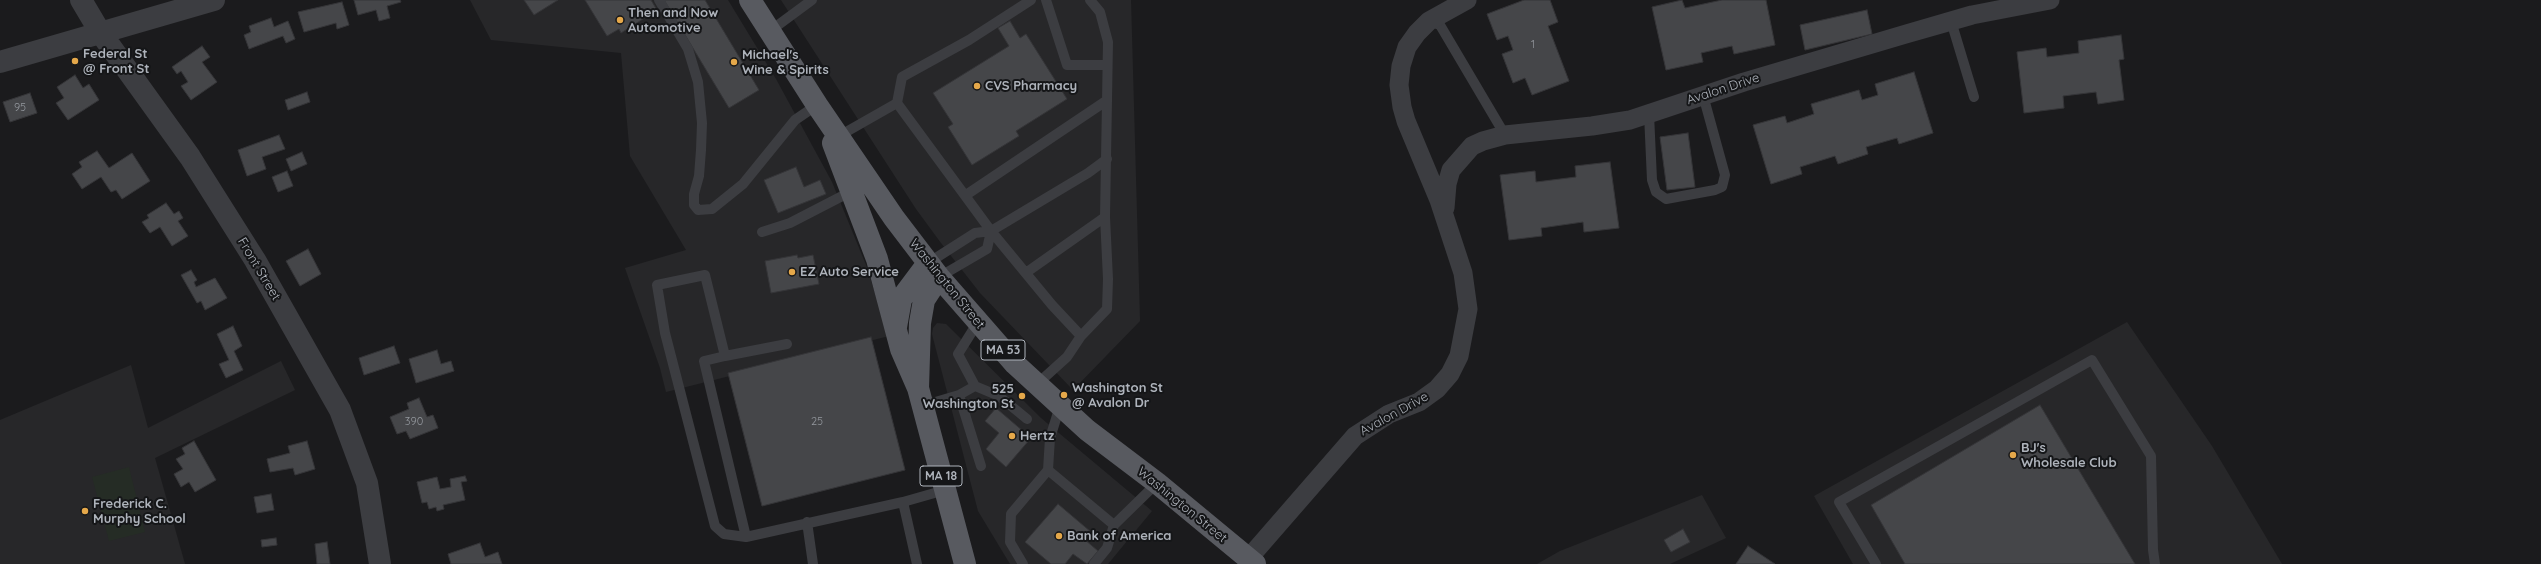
<!DOCTYPE html>
<style>
body{margin:0}
canvas{display:block;background:#1b1b1d}
</style>
<canvas width="2541" height="564"></canvas>
<script>
const context = document.querySelector('canvas').getContext('2d');
context.lineJoin = 'round';
function paint(path, color) { context.fillStyle = color; context.fill(path, 'evenodd'); }
const shape = rows => new Path2D(rows.map(r => 'M' + r).join(''));
function stroke(path, color, width, dash) { context.strokeStyle = color; context.lineWidth = width; context.lineCap = dash ? 'butt' : 'round'; context.setLineDash(dash || []); context.stroke(path); }
function drawText(font, color, halo, rows, align = 'center') {
  context.font = font + ' Quicksand,sans-serif'; context.lineWidth = 4; context.setLineDash([]); context.textBaseline = 'middle'; context.strokeStyle = halo; context.fillStyle = color; for (const [text, x, y, turn = 0] of rows) {
    context.save(); context.translate(x, y); context.rotate((+turn || 0) * Math.PI / 180); context.textAlign = isNaN(turn) ? turn : align; if (halo) context.strokeText(text, 0, 0); context.fillText(text, 0, 0); context.restore();
  }
}
paint(shape([
 [470,0,728,0,776,79,832,182,866,265,889,336,666,392,660,368,625,268,686,250,630,156,621,53,491,40],
 [781,0,1131,0,1140,321,1073,390,980,293,941,243,916,209],
 [2127,322,2212,446,2282,564,1853,564,1814,496],
 [937,323,946,324,1041,418,1152,511,1108,564,1010,564,978,511,932,334,933,328],
 [281,361,295,390,155,458,185,564,0,564,0,420,131,365,148,428],
 [1702,495,1726,538,1670,564,1537,564,1560,551]
]), '#272729');
paint(shape([
 [129,467,145,532,109,541,92,477]
]), '#252c25');
const building = shape([
 [354,0,400,0,401,2,387,6,390,18,379,21,376,10,358,15,354,0],
 [524,0,558,0,534,15,524,0],
 [585,0,651,0,657,10,621,33,619,29,607,36,585,0],
 [664,0,705,0,759,90,729,108,664,0],
 [1524,0,1550,0,1558,22,1548,26,1569,81,1532,95,1525,78,1513,83,1502,54,1513,50,1508,36,1497,40,1487,14,1524,0],
 [1682,0,1685,8,1722,0,1766,0,1775,45,1734,54,1732,46,1701,53,1703,62,1666,70,1652,7,1682,0],
 [342,2,349,25,337,29,336,23,304,32,298,12,342,2],
 [1867,10,1872,34,1805,50,1800,25,1867,10],
 [271,18,274,27,288,21,295,39,286,43,283,36,249,49,244,35,251,32,249,26,271,18],
 [1010,21,1020,38,1026,34,1067,99,1016,131,1019,136,972,165,948,127,953,124,933,93,1009,46,998,28,1010,21],
 [2121,35,2124,59,2119,60,2124,100,2098,104,2096,92,2063,96,2064,108,2024,113,2017,52,2046,48,2047,57,2079,53,2078,41,2121,35],
 [202,46,210,57,202,62,217,82,191,100,181,86,188,82,181,71,177,74,172,67,202,46],
 [1914,72,1933,133,1899,144,1897,138,1866,147,1868,154,1838,164,1835,156,1800,167,1802,174,1771,184,1753,125,1785,116,1787,123,1814,114,1811,104,1859,90,1862,100,1878,95,1875,84,1914,72],
 [75,75,83,88,89,84,99,100,68,120,56,103,64,98,57,87,75,75],
 [307,92,310,102,288,110,285,100,307,92],
 [30,93,37,113,10,122,3,102,30,93],
 [1688,133,1695,187,1667,190,1660,137,1688,133],
 [279,135,285,149,262,157,266,169,247,176,238,150,279,135],
 [97,151,109,168,132,153,150,181,122,199,116,190,111,192,101,177,82,189,72,174,82,167,79,162,97,151],
 [302,152,307,164,291,171,286,159,302,152],
 [1610,162,1619,228,1584,232,1583,222,1541,228,1542,236,1509,240,1500,175,1535,171,1536,182,1576,177,1575,166,1610,162],
 [796,167,804,187,820,180,826,194,778,213,764,180,796,167],
 [287,171,293,186,278,192,272,177,287,171],
 [166,203,174,214,179,211,183,218,178,221,188,236,172,246,160,227,150,233,142,222,149,218,147,215,166,203],
 [308,249,321,274,300,286,286,261,308,249],
 [797,255,798,258,813,255,819,284,771,293,765,261,797,255],
 [191,270,197,280,194,282,196,287,215,278,227,298,205,310,201,301,197,303,181,275,191,270],
 [233,326,242,346,234,351,243,370,226,378,219,364,229,360,217,334,233,326],
 [871,337,905,470,762,506,728,373,871,337],
 [394,346,400,363,364,375,359,358,394,346],
 [437,350,441,364,451,361,454,371,416,383,409,359,437,350],
 [419,398,427,417,433,415,438,428,410,439,406,431,397,434,390,417,409,409,407,403,419,398],
 [2040,405,2135,564,1905,564,1871,505,2040,405],
 [996,408,1031,438,1006,467,986,449,999,433,985,421,996,408],
 [194,441,216,480,195,492,189,482,181,487,174,474,183,469,176,459,185,454,182,448,194,441],
 [307,441,315,469,295,475,293,468,270,472,267,459,290,453,288,446,307,441],
 [465,476,467,481,461,482,465,500,443,505,444,509,437,511,436,507,429,509,427,502,422,503,417,482,437,477,440,489,451,487,450,479,465,476],
 [271,494,274,510,257,513,254,497,271,494],
 [1058,504,1091,532,1084,539,1098,551,1087,564,1073,554,1065,564,1051,564,1025,542,1058,504],
 [1683,529,1690,542,1671,552,1664,540,1683,529],
 [276,538,277,545,262,547,261,540,276,538],
 [327,542,330,564,317,564,315,544,327,542],
 [480,543,485,557,498,552,502,564,451,564,448,554,480,543],
 [1748,546,1775,564,1736,564,1748,546]
]);
paint(building, '#454649');
stroke(building, '#353538', 1);
stroke(shape([
 [659,0,688,49,698,82,702,123,701,150,699,176,694,194,694,205,698,210,712,209,743,184,795,120,817,105],
 [1046,0,1067,65,1107,65],
 [1429,21,1440,25,1505,135],
 [1951,21,1974,97],
 [770,31,812,0],
 [897,103,991,231,1052,305,1081,336,1067,357,1036,385],
 [1649,114,1652,180,1656,192,1666,199,1715,190,1722,187,1725,175,1703,95],
 [839,136,897,103,902,77,969,40,1031,0],
 [966,195,1106,101],
 [762,232,790,223,852,191],
 [928,263,975,233,991,231,1088,173,1107,159],
 [1027,272,1105,217],
 [939,277,987,249,991,231],
 [1081,336,1107,309,1108,279,1105,217,1108,42,1100,12,1090,0],
 [725,356,787,344],
 [975,386,999,396,1027,419],
 [959,395,981,466],
 [922,406,959,395,975,386,958,354,978,322],
 [1060,406,1050,438,1048,470,1114,525,1157,483],
 [903,502,917,564],
 [807,522,813,564],
 [746,537,704,361,725,356,705,275,657,285,665,333,715,526,724,534,746,537,903,502,945,490],
 [1023,564,1010,542,1011,514,1048,470],
 [1094,564,1107,548,1114,525],
 [1876,564,1839,502,2092,360,2151,456,2153,550,2155,564]
]), '#3c3d41', 10);
stroke(shape([
 [1445,208,1447,184,1451,170,1472,146,1483,141,1505,135,1592,126,1630,120,1744,82,1906,34,1972,15,2050,0],
 [1248,559,1355,436,1389,414,1419,402,1437,389,1450,374,1459,356,1468,309,1463,273,1439,200,1406,121,1402,107,1399,85,1401,66,1407,47,1417,33,1429,21,1467,0]
]), '#3c3d41', 19);
stroke(shape([
 [81,0,100,32,190,157,255,260,340,410,367,483,380,564],
 [0,62,214,0]
]), '#3c3d41', 22);
stroke(shape([
 [750,0,817,105,894,218,939,277,1015,364,1087,430,1157,483,1255,564],
 [833,143,877,259,901,349,918,388],
 [939,277,924,300,920,323,918,388,965,564],
 [896,327,901,299,928,263]
]), '#585a60', 22);
for (const [x, y, r, color] of [
 [620,20,4,"#e5a84a"],
 [75,61,4,"#e5a84a"],
 [734,62,4,"#e5a84a"],
 [977,86,4,"#e5a84a"],
 [792,272,4,"#e5a84a"],
 [1064,395,4,"#e5a84a"],
 [1022,396,4,"#e5a84a"],
 [1012,436,4,"#e5a84a"],
 [2013,455,4,"#e5a84a"],
 [85,511,4,"#e5a84a"],
 [1059,536,4,"#e5a84a"]
]) { const dot = new Path2D(); dot.arc(x, y, r, 0, 2 * Math.PI); context.fillStyle = color; context.fill(dot); stroke(dot, '#151618', 1.5); }
drawText('11px', '#94989e', null, [
 ["1",1533,45],
 ["95",20,108],
 ["390",414,422],
 ["25",817,422]
]);
for (const [x, y, w] of [
 [1003,350,44],
 [941,476,42]
]) { const box = new Path2D(); box.roundRect(x - w / 2, y - 10, w, 20, 3); context.fillStyle = '#151618'; context.fill(box); stroke(box, '#aeb3bb', 1); }
drawText('bold 12px', '#aeb3bb', null, [
 ["MA 53",1003,350],
 ["MA 18",941,476]
]);
drawText('bold 13px', '#aeb3bb', '#151618', [
 ["Then and Now",628,13],
 ["Automotive",628,28],
 ["Federal St",83,54],
 ["@ Front St",83,69],
 ["Michael's",742,55],
 ["Wine & Spirits",742,70],
 ["CVS Pharmacy",985,86],
 ["EZ Auto Service",800,272],
 ["Washington St",1072,388],
 ["@ Avalon Dr",1072,403],
 ["525",1014,389,"right"],
 ["Washington St",1014,404,"right"],
 ["Hertz",1020,436],
 ["BJ's",2021,448],
 ["Wholesale Club",2021,463],
 ["Frederick C.",93,504],
 ["Murphy School",93,519],
 ["Bank of America",1067,536]
], 'left');
drawText('13px', '#aeb3bb', '#151618', [
 ["Avalon Drive",1723,89,-18],
 ["Front Street",259,269,59],
 ["Washington Street",947,284,51],
 ["Avalon Drive",1394,414,-29],
 ["Washington Street",1182,505,39]
]);
</script>
